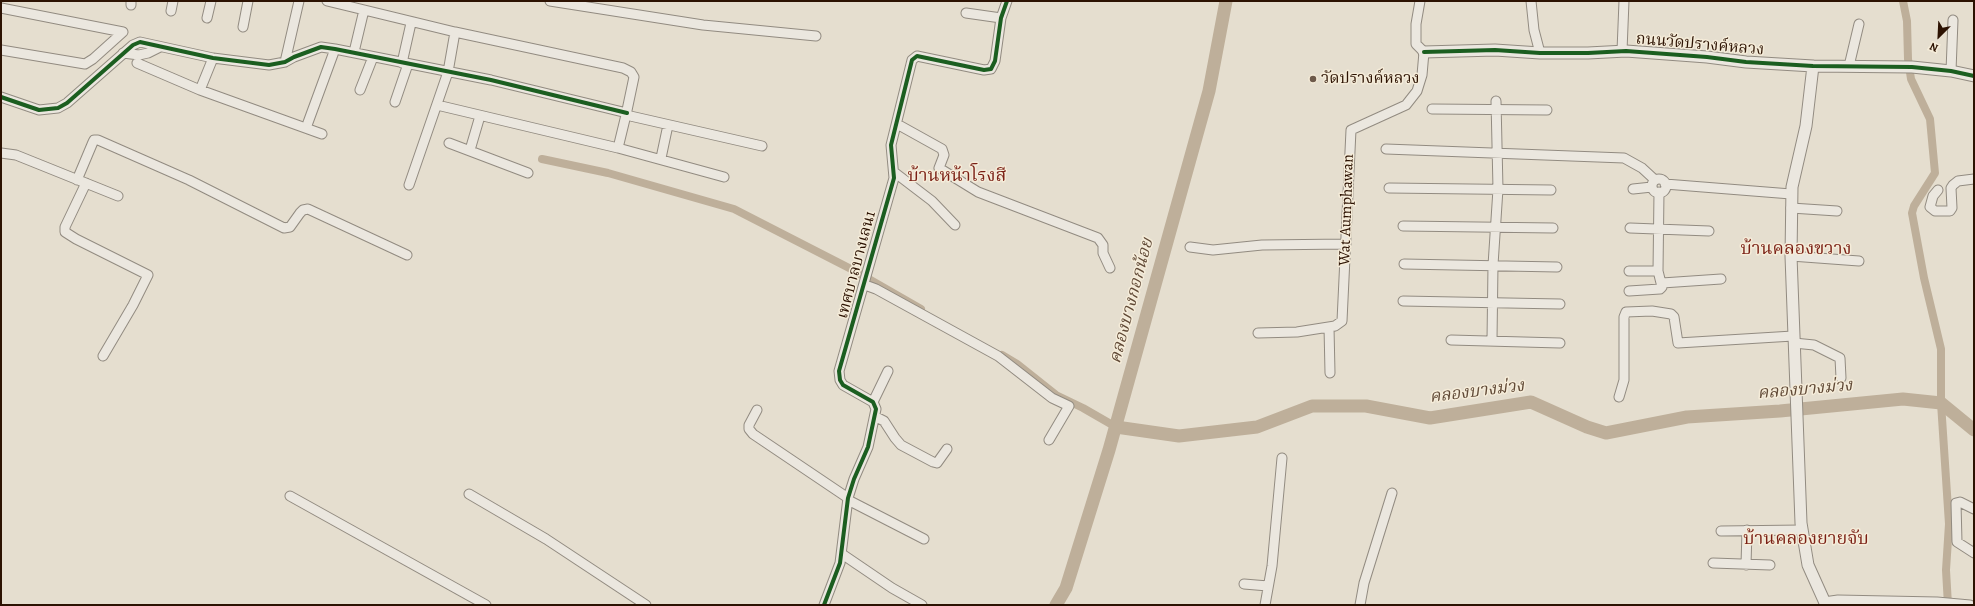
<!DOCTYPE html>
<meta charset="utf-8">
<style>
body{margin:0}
#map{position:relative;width:1975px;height:606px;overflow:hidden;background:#e5decf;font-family:Alegreya,serif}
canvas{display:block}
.frame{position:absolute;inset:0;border:2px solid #2c1202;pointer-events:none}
.north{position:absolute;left:1919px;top:16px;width:40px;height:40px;-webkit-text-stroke:3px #f5ecd9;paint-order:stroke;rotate:204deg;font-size:11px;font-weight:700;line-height:16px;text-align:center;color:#2c1202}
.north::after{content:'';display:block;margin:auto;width:14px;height:18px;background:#2c1202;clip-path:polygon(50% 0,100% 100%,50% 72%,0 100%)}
</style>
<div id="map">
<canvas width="1975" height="606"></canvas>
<div class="frame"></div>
<div class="north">N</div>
</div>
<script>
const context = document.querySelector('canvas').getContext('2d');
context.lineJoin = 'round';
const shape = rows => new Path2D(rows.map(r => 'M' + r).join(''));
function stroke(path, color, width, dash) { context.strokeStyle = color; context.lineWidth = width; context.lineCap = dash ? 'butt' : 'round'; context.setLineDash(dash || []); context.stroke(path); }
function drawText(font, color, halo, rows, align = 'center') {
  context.font = font + ' Alegreya,"Noto Serif Thai",serif'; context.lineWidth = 3; context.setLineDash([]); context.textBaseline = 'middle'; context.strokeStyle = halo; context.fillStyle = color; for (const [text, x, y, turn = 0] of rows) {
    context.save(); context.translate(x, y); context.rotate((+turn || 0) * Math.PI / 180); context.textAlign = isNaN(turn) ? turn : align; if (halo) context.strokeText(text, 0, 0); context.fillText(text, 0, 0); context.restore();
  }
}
stroke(shape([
 [1903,1,1907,21,1908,59,1911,79,1930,119,1935,173,1914,206,1912,213,1924,278,1941,349,1941,403,1949,524,1946,570,1948,605],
 [542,159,608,173,734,209,853,270,921,309],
 [1002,355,1017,364,1056,395,1083,408,1116,427]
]), '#beaf9a', 8);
stroke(shape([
 [1116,427,1179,436,1257,427,1312,406,1366,406,1430,418,1531,402,1587,427,1606,433,1687,417,1780,411,1903,399,1941,403,1974,430],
 [1056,605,1066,588,1109,450,1209,91,1226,1]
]), '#beaf9a', 13);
const minor = shape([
 [327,1,455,32,448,72,409,185],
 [550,1,703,25,816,36],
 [1531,1,1534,30,1540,53],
 [131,5,131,1],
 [1,8,123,32],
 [171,11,173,1],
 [966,13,1001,18],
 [207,18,211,1],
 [243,27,248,1],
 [1,50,85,64,93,59,123,32],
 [1622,51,1624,1],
 [354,52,364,10],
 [123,53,139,55,148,53,160,47],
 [285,62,299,1],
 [137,63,200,90,322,134],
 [402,63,411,23],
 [1849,66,1859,24],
 [1951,71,1953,20],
 [200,90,213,58],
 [360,90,373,57],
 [1,97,39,110,58,108,67,103,133,45,140,42,213,58,269,65,285,62,294,57,321,47,335,49,491,80,627,113],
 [395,102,408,64],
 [437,105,618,148,626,115,634,77,631,72,623,68,455,32],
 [1432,109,1547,110],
 [626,115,762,146],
 [897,124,942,149,944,155,939,168,978,192,1098,238,1103,245,1103,253,1110,268],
 [306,128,335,49],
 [449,143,528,173],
 [618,148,724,177],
 [1386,149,1624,158,1642,168,1655,180],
 [470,150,480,116],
 [1,153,16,155,118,196],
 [661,158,668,125],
 [894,172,932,201,955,225],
 '1652 186a7 7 0 1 1 14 0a7 7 0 1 1-14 0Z',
 [77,180,93,142,94,140,98,140,189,180,284,228,290,227,300,213,303,210,308,209,407,255],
 [86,183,65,227,65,232,76,239,148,275,133,305,103,356],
 [1665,184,1791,194],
 [1389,188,1551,190],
 [1633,189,1652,187],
 [1938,190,1933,196,1930,207,1935,211,1950,211,1952,208,1951,188,1953,185,1958,181,1974,179],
 [1791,208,1837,211],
 [1403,226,1553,228],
 [1630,228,1709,231],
 [1190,247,1213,250,1262,245,1346,244],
 [1791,256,1859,261],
 [1404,264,1557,267],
 [1629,271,1658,271],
 [1662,283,1721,279],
 [865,285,876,289,998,356,1052,398,1069,406,1049,440],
 [1629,291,1660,289,1662,287,1658,271,1659,192],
 [1403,301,1560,304],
 [1329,327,1330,373],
 [1258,333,1297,332,1335,326,1342,321,1351,130,1406,105,1417,91,1422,75,1424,52,1416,44,1416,24,1420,1],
 [1451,340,1560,343],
 [1492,340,1493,265,1498,189,1496,101],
 [1794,343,1814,345,1840,358,1841,378],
 [1619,397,1624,380,1624,317,1626,312,1652,311,1671,314,1674,317,1678,343,1793,336],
 [873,402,888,371],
 [757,410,749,425,749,429,753,434,848,498],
 [876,417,884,421,895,438,901,445,933,462,937,463,947,449],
 [469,494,546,539,646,605],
 [290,496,486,605],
 [848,500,924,539],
 [1974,509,1960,502,1956,503,1957,542,1974,553],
 [1721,531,1802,530],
 [842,554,892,588,922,605],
 [1713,563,1770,565],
 [1746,565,1747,530],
 [1244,584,1268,586],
 [1824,602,1838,600,1937,602,1970,605],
 [824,605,840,563,848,498,854,479,868,447,876,409,873,402,843,385,840,380,839,371,894,178,891,145,912,60,917,56,984,70,991,69,995,61,1001,18,1007,1],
 [1265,605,1272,566,1282,458],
 [1360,605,1364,583,1392,493]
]);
const tertiary = shape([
 [1424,52,1495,50,1540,53,1588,53,1626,51,1707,57,1746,62,1813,66,1912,67,1951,71,1974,76],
 [1813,66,1806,126,1792,187,1791,256,1801,523,1808,565,1826,605]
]);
stroke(minor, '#928b81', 11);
stroke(tertiary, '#928b81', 13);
stroke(minor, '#ebe7df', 9);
stroke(tertiary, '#ebe7df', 11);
stroke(shape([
 [1424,52,1495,50,1540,53,1588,53,1626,51,1707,57,1746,62,1813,66,1912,67,1951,71,1974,76],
 [1,97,39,110,58,108,67,103,133,45,140,42,213,58,269,65,285,62,294,57,321,47,335,49,491,80,627,113],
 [824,605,840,563,848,498,854,479,868,447,876,409,873,402,843,385,840,380,839,371,894,178,891,145,912,60,917,56,984,70,991,69,995,61,1001,18,1007,1]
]), '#1b5e20', 4);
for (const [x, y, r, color] of [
 [1313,79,4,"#6d594a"]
]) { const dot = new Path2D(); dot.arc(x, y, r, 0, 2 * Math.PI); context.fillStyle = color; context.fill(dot); stroke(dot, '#f5ecd9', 1.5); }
drawText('16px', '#2c1202', '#f5ecd9', [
 ["ถนนวัดปรางค์หลวง",1700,45,5],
 ["Wat Aumphawan",1347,210,-88],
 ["เทศบาลบางเลน1",857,265,-75]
]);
drawText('16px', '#2c1202', '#f5ecd9', [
 ["วัดปรางค์หลวง",1321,79]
], 'left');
drawText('italic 17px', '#604936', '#f5ecd9', [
 ["คลองบางกอกน้อย",1132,301,-75],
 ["คลองบางม่วง",1805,390,-5],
 ["คลองบางม่วง",1477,392,-7]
]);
drawText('18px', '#7a1f14', '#f5ecd9', [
 ["บ้านหน้าโรงสี",957,177],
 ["บ้านคลองขวาง",1796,250],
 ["บ้านคลองยายจับ",1806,540]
]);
</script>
